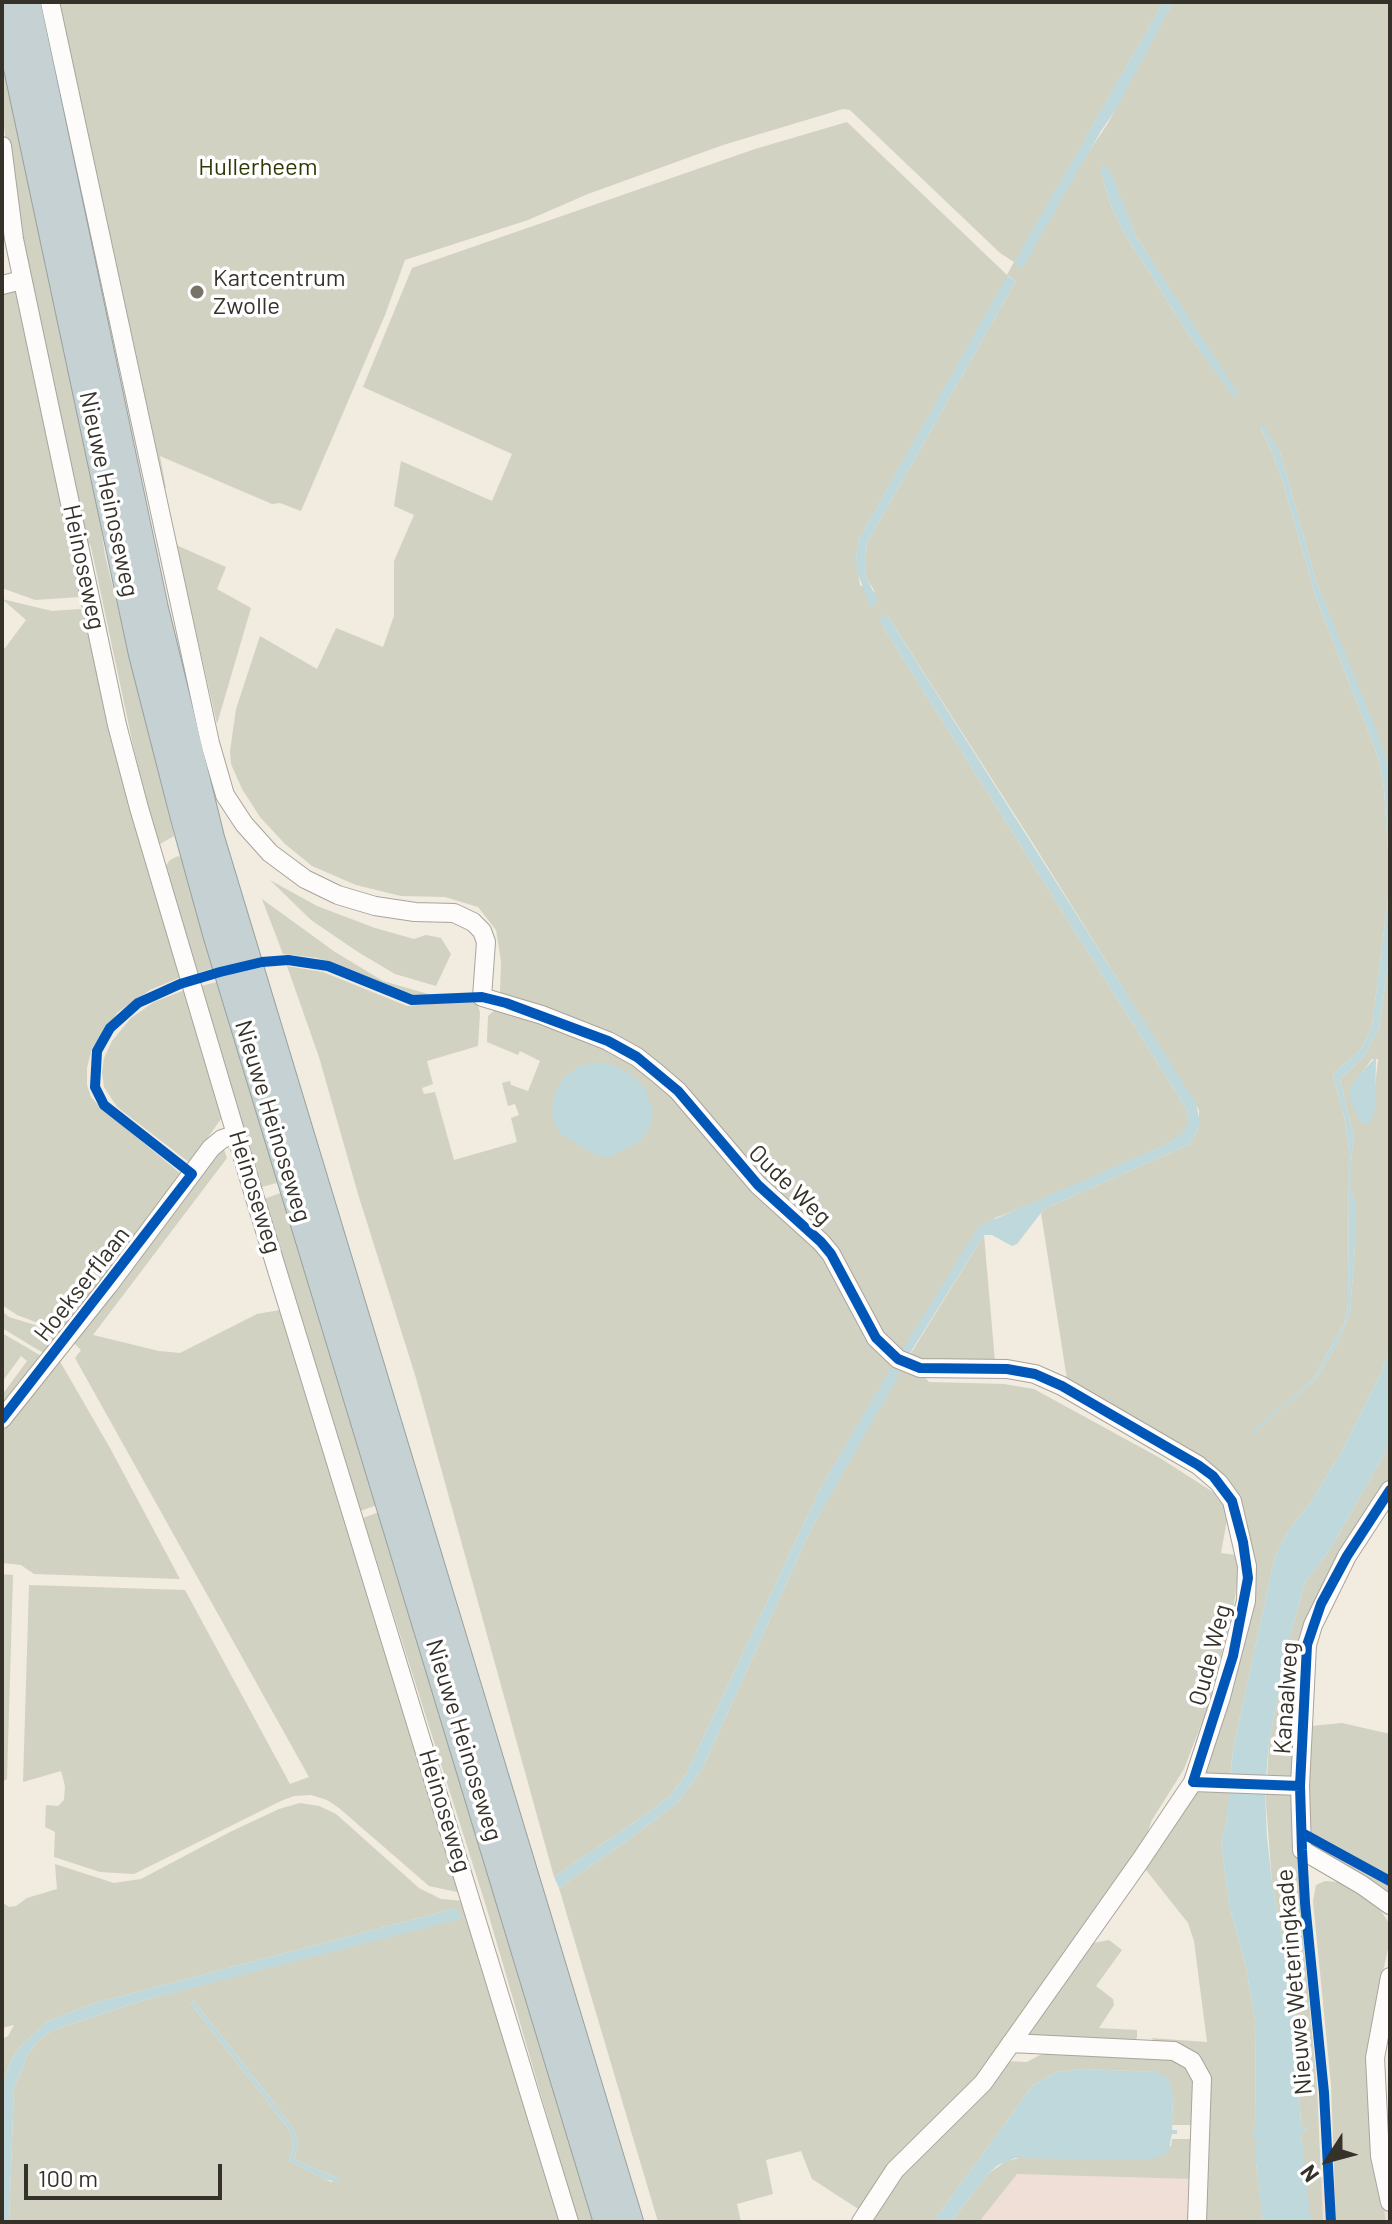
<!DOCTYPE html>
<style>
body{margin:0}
#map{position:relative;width:1392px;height:2224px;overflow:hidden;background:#f1ebe0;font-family:Barlow,sans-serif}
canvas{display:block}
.frame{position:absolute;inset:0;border:4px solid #36322a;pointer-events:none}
.north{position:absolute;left:1288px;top:2120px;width:80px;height:80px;-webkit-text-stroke:6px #fff;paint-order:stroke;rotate:234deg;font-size:22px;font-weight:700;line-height:32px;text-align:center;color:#36322a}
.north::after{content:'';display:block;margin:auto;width:28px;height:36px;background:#36322a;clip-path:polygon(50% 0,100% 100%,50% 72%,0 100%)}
.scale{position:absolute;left:24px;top:2164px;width:198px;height:36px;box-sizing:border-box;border:4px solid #36322a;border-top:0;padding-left:10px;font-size:24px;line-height:28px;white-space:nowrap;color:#36322a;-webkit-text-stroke:6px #fff;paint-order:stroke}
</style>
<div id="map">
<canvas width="1392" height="2224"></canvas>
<div class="frame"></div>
<div class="north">N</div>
<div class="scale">100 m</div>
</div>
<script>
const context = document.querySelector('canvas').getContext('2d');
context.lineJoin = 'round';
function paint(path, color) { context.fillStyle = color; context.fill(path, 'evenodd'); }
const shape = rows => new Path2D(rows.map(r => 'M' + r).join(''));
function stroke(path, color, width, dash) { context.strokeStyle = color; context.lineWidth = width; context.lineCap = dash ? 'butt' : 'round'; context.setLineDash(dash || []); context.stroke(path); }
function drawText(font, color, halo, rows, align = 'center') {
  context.font = font + ' Barlow,sans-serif'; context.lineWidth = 7; context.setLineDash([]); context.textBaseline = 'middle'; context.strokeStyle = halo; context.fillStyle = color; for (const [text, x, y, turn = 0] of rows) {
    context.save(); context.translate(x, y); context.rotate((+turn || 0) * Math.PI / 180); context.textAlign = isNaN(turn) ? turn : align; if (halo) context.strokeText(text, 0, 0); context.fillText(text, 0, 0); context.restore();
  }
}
paint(shape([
 [1010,2168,1390,2180,1390,2222,968,2222]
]), '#f0dfd6');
paint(shape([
 [56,2,1163,2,1015,262,1108,123,1173,2,1390,2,1390,781,1387,761,1316,581,1280,452,1260,429,1269,445,1282,479,1316,598,1378,757,1384,788,1390,882,1372,1027,1361,1049,1333,1074,1344,1115,1349,1150,1348,1306,1344,1323,1315,1376,1253,1433,1316,1378,1338,1343,1350,1313,1355,1246,1355,1200,1351,1190,1351,1161,1354,1139,1340,1079,1364,1057,1379,1029,1390,952,1390,1347,1380,1375,1342,1451,1309,1505,1289,1529,1275,1556,1233,1749,1230,1778,1203,1775,1250,1592,1229,1489,1068,1386,1041,1213,1044,1209,1190,1144,1199,1127,1199,1110,1029,837,887,615,882,625,1187,1110,1188,1117,1186,1131,1169,1143,1049,1197,995,1218,903,1350,911,1353,984,1235,995,1362,922,1362,887,1343,784,1202,706,1118,577,1020,543,1006,500,993,501,961,496,930,478,907,445,897,401,896,356,885,312,866,285,844,260,817,242,789,231,764,230,751,236,709,260,636,317,669,336,628,383,647,394,616,394,561,414,515,394,506,401,461,492,501,512,454,363,387,412,268,755,149,847,122,1007,275,1014,262,1000,253,850,110,843,109,723,145,588,194,528,220,405,260,385,315,301,511,280,503,272,504,160,456,166,488,161,489],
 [1110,170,1136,236,1226,376,1234,397,1193,341,1124,233,1110,204,1101,172],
 [1008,276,1016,281,867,543,865,567,867,579,875,592,860,585,856,557,859,539],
 [1372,1059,1378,1059,1372,1115,1351,1087],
 [2,55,97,502,105,555,174,836,160,844,156,842,133,745,91,547,81,529,14,204,2,111],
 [2,289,15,289,20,295,84,594,80,597,35,600,2,588],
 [176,545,226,567,217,589,251,608,217,724],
 [2,599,52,611,80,609,87,612,181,977,150,990,118,1012,92,1048,87,1068,87,1085,91,1097,98,1105,181,1174,45,1354,2,1328,2,1311,9,1317,48,1329,49,1327,17,1315,2,1305,2,647,5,648,26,620],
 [178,856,182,858,217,967,197,973,165,867,170,860],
 [270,880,317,906,375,928,414,939,426,935,441,938,451,954,436,986,395,974,358,952,311,920],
 [262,899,335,952,383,981,435,996,418,997,401,993,335,964,317,958,283,954],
 [287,966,323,972,407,1006,477,1000,480,1013,478,1046,427,1061,433,1084,422,1088,424,1094,435,1092,454,1160,517,1142,511,1118,519,1115,515,1104,508,1106,502,1083,510,1081,511,1085,528,1091,540,1061,520,1051,518,1055,487,1042,488,1016,497,1008,569,1029,638,1067,677,1102,754,1191,826,1258,861,1325,920,1371,929,1382,1004,1384,1034,1389,1160,1458,1213,1492,1226,1506,1228,1514,1221,1553,1236,1555,1238,1576,1234,1604,1209,1704,1184,1769,1152,1820,1138,1858,993,2066,863,2212,812,2179,801,2151,766,2160,773,2194,737,2204,741,2222,658,2222,559,1888,624,1843,678,1802,702,1769,810,1531,899,1373,891,1369,822,1485,687,1772,671,1795,649,1812,554,1877,416,1378,358,1194,319,1057],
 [221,981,284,1181,262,1187,201,986],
 [185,990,223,1116,190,1163,117,1107,104,1087,102,1072,104,1058,112,1041,131,1018,154,1002],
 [222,1144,227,1158,93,1335,159,1351,180,1353,257,1314,280,1310,461,1890,457,1892,429,1886,339,1808,327,1800,311,1795,294,1796,283,1800,134,1874,100,1872,54,1857,55,1832,45,1827,46,1805,58,1806,64,1800,65,1786,61,1771,23,1782,29,1585,185,1590,290,1784,309,1777,75,1358,81,1350,71,1340],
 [286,1191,383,1503,360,1511,264,1199],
 [2,1333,43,1357,2,1410,2,1395,27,1361,21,1356,2,1382],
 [58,1358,110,1448,180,1579,34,1574,21,1565,2,1563,2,1432],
 [1390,1444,1390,1480,1325,1579,1306,1629,1297,1765,1291,1778,1267,1780,1269,1742,1289,1640,1304,1585,1332,1546],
 [385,1510,601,2222,578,2222,486,1906,363,1518],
 [2,1574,13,1575,7,1779,2,1782],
 [1342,1723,1390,1734,1390,1897,1342,1869,1318,1847,1307,1828,1311,1726],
 [1198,1787,1230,1788,1226,1825,1221,1842,1229,1904,1246,1967,1255,2020,1256,2131,1252,2135,1256,2135,1256,2163,1263,2222,1202,2222,1207,2078,1151,2038,1207,2042,1194,1941,1188,1923,1142,1865],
 [1265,1791,1285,1792,1294,1797,1302,1926,1317,2086,1323,2222,1311,2222,1307,2197,1301,2132,1306,2131,1305,2127,1301,2127,1295,2011,1272,1882],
 [300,1803,319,1806,336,1814,419,1888,441,1899,465,1901,563,2222,9,2222,14,2089,27,2056,37,2042,53,2030,141,2001,337,1949,457,1908,95,2003,46,2022,18,2049,9,2065,2,2090,2,2039,8,2036,14,2025,2,2028,2,1902,9,1907,16,1906,27,1898,57,1889,55,1864,114,1883,141,1879,230,1832,279,1809],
 [194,2001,292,2126,298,2143,294,2159,339,2179,331,2182,289,2161,294,2143,288,2128,191,2004],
 [1325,1881,1338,1882,1378,1906,1390,1925,1389,1944,1375,2009,1375,2152,1386,2222,1336,2222,1331,2085,1313,1901,1316,1885],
 [1109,1940,1122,1950,1096,1986,1113,1999,1114,2005,1099,2028,1137,2030,1137,2038,1131,2043,1029,2039,1024,2028,1083,1945],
 [1072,2050,1173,2056,1192,2069,1196,2125,1172,2125,1173,2094,1156,2072,1082,2069,1057,2072,1033,2085,933,2222,868,2222,883,2193,1004,2061,1027,2062,1040,2055],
 [1172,2139,1196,2139,1193,2179,1017,2174,979,2222,951,2222,988,2174,1006,2161,1024,2157,1171,2146]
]), '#d1d2c2');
paint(shape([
 [1163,2,1173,2,1118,106,1101,131,1022,269,1014,263],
 [1102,164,1110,170,1114,179,1136,236,1238,393,1234,398,1193,341,1124,233,1110,204,1101,172],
 [1007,276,1016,281,867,543,865,567,867,579,877,599,876,604,870,607,857,571,856,557,859,539],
 [1264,426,1280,452,1316,581,1374,724,1387,761,1390,781,1390,879,1384,788,1378,757,1316,598,1282,479,1269,445,1260,428],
 [887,615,1196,1103,1199,1118,1199,1127,1190,1144,1044,1209,1017,1244,1012,1246,992,1235,984,1235,910,1353,902,1350,979,1226,1169,1143,1185,1131,1188,1117,1187,1110,882,625,879,619],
 [1390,882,1390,952,1379,1029,1364,1057,1340,1079,1354,1139,1351,1161,1351,1190,1355,1200,1355,1246,1350,1313,1338,1343,1316,1378,1253,1434,1252,1432,1315,1376,1344,1323,1348,1306,1349,1150,1344,1115,1333,1074,1361,1049,1372,1027],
 [1376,1057,1375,1110,1371,1121,1366,1124,1360,1122,1349,1097,1351,1087,1360,1074],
 [599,1062,615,1066,632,1075,645,1088,653,1113,650,1127,640,1142,608,1158,594,1154,561,1134,553,1120,552,1105,557,1089,564,1078,579,1066],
 [1390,1347,1390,1444,1332,1546,1304,1585,1289,1640,1269,1742,1265,1791,1267,1837,1272,1882,1295,2010,1301,2126,1305,2127,1306,2131,1301,2133,1311,2222,1263,2222,1256,2163,1256,2136,1252,2135,1252,2131,1256,2130,1255,2020,1246,1967,1229,1904,1221,1842,1226,1825,1233,1749,1275,1556,1289,1529,1309,1505,1342,1451,1380,1375],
 [891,1368,900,1373,810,1531,702,1769,678,1802,624,1843,559,1888,554,1877,649,1812,671,1795,687,1772,822,1485],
 [457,1908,461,1919,141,2001,53,2030,37,2042,27,2056,14,2089,9,2222,2,2222,2,2090,9,2065,18,2049,46,2022,95,2003],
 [194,2001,292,2126,298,2143,294,2159,339,2179,340,2183,325,2179,289,2161,294,2143,288,2128,191,2004],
 [1082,2069,1157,2072,1169,2078,1173,2094,1172,2130,1177,2130,1177,2134,1172,2134,1168,2153,1150,2160,1015,2158,998,2165,988,2174,951,2222,933,2222,1033,2085,1057,2072]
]), '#bfd8dc');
const minor = shape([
 [50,2,210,743,225,795,244,824,270,853,305,879,338,895,375,906,415,912,454,913,473,922,482,931,486,942,482,997,542,1015,608,1041,637,1057,657,1073,678,1091,758,1185,821,1242,831,1254,876,1338,898,1359,920,1368,1007,1369,1035,1374,1062,1386,1198,1465,1219,1483,1232,1501,1247,1566,1246,1601,1221,1697,1193,1782,1140,1861,983,2083,895,2170,861,2222],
 [2,146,14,239,117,725,139,808,254,1195,569,2222],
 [2,285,22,280],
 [2,1419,108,1286,211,1148,222,1139,237,1134],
 [1390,1490,1347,1556,1313,1625,1307,1645,1300,1786,1302,1850,1362,1885,1390,1905],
 [1193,1782,1300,1786],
 [1390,1977,1375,2058,1380,2156,1390,2202],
 [1011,2043,1174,2051,1192,2061,1202,2079,1197,2222]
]);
const highway = shape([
 [4,2,143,654,185,818,218,937,608,2222],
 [26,2,154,609,210,838,629,2222]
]);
stroke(minor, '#a9a49c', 20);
stroke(highway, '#97a19f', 30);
stroke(minor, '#fdfcfa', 18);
stroke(highway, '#c5d1d2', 28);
stroke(shape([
 [2,1419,192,1174,104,1105,95,1087,97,1051,110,1028,138,1003,180,984,220,972,262,962,288,960,328,966,412,1000,482,997,506,1003,608,1041,637,1057,678,1091,758,1185,821,1242,831,1254,876,1338,898,1359,920,1368,1007,1369,1035,1374,1062,1386,1198,1465,1213,1476,1232,1501,1243,1542,1248,1578,1233,1656,1193,1782,1300,1786],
 [1302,1833,1390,1881],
 [1331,2222,1324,2093,1305,1903,1302,1850,1300,1786,1307,1645,1321,1604,1347,1556,1390,1490]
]), '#0057b8', 10);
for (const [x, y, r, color] of [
 [197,292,8,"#77736a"]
]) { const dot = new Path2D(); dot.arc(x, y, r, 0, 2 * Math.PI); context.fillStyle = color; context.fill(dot); stroke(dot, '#fff', 3); }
drawText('24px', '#2e3a06', '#fff', [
 ["Hullerheem",258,167]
]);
drawText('24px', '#36322a', '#fff', [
 ["Kartcentrum",213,278],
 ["Zwolle",213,306]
], 'left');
drawText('24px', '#36322a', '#fff', [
 ["Nieuwe Heinoseweg",109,494,78],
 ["Heinoseweg",84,567,78],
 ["Nieuwe Heinoseweg",273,1121,73],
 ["Oude Weg",790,1185,44],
 ["Heinoseweg",255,1192,73],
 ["Hoekserflaan",82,1284,-52],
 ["Oude Weg",1210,1655,-75],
 ["Kanaalweg",1286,1698,-86],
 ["Nieuwe Heinoseweg",464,1740,73],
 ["Heinoseweg",445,1811,73],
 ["Nieuwe Weteringkade",1294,1982,-95]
]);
</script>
